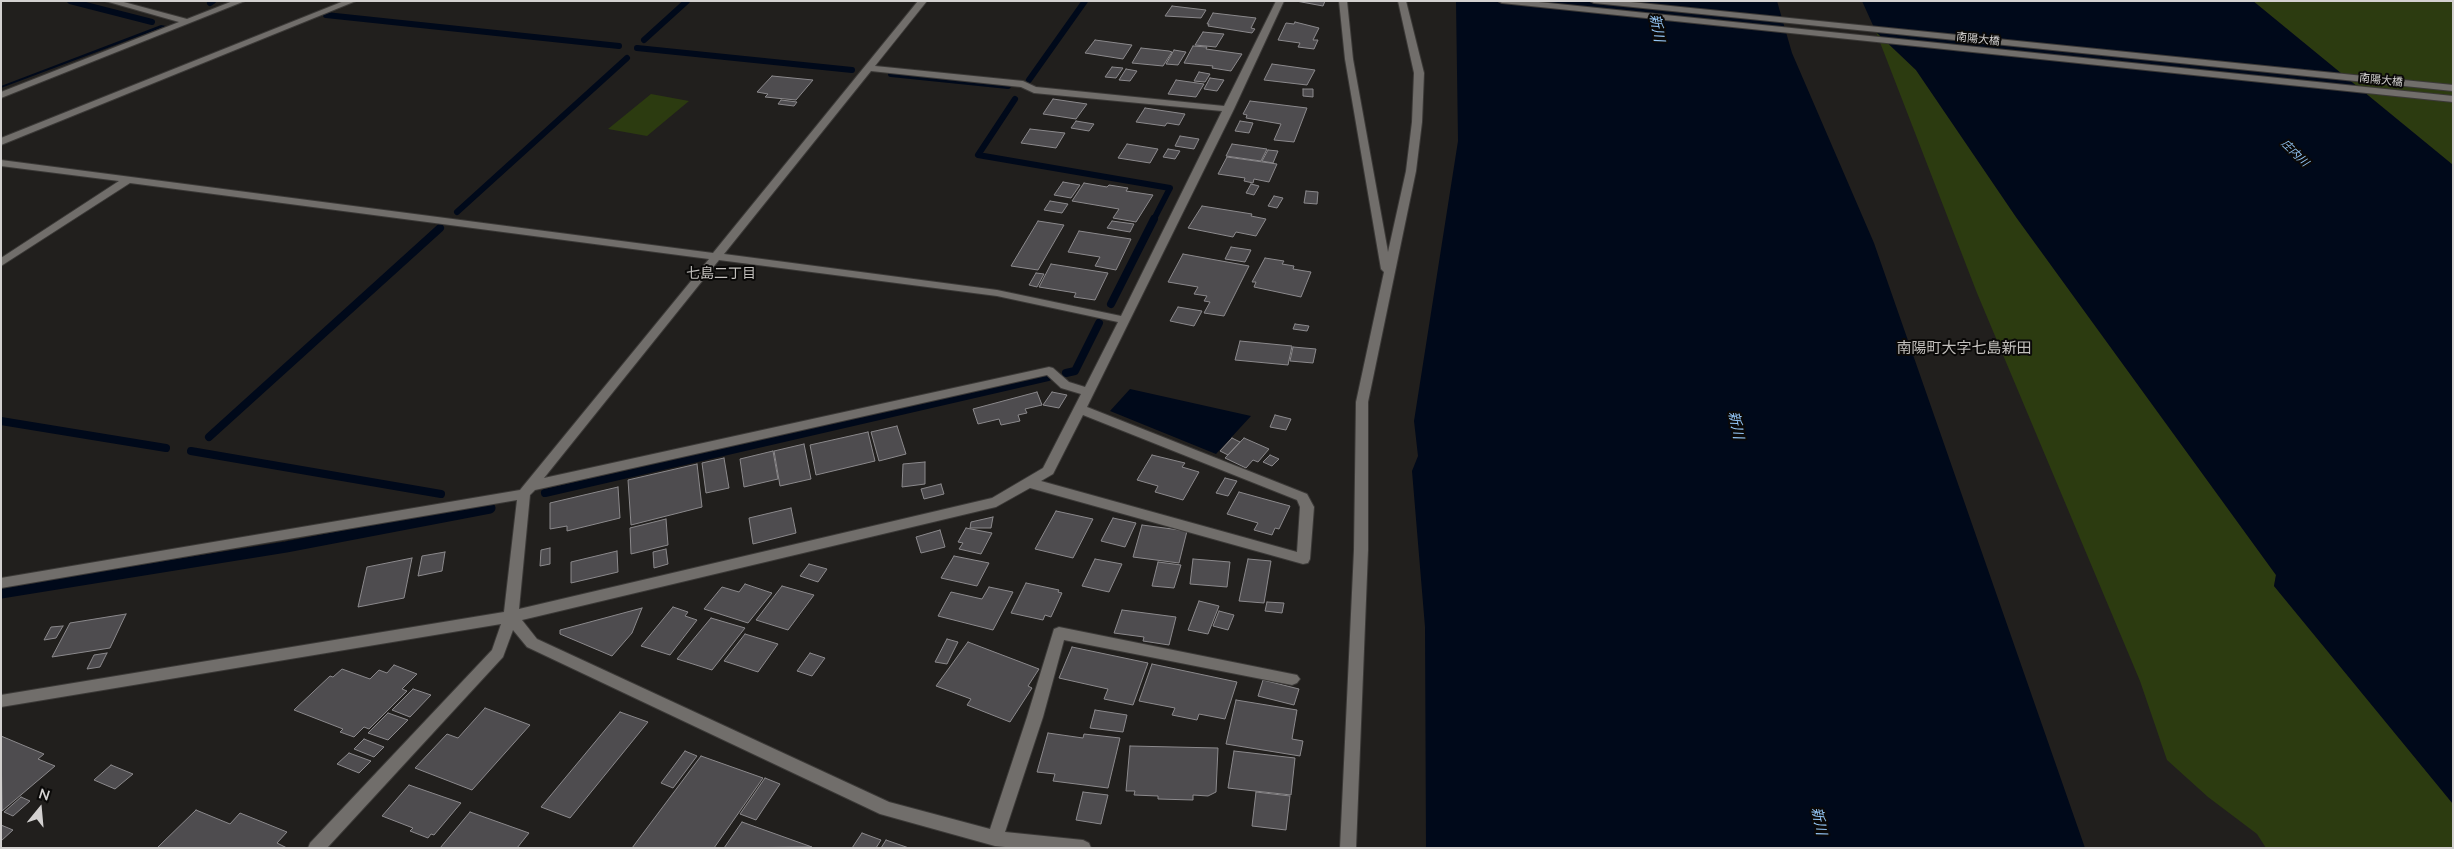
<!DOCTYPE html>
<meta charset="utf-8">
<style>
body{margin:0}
#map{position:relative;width:2454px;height:849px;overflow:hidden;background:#211f1d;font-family:Lato,sans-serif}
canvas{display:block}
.frame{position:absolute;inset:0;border:2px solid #d3d1d0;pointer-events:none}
.north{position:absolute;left:15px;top:784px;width:50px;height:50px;-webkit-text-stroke:4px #0a0908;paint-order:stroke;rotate:17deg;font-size:14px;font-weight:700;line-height:20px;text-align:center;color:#d3d1d0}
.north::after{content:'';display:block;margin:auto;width:18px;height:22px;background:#d3d1d0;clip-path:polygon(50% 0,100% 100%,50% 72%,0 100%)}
</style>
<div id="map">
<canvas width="2454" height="849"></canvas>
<div class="frame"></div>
<div class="north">N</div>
</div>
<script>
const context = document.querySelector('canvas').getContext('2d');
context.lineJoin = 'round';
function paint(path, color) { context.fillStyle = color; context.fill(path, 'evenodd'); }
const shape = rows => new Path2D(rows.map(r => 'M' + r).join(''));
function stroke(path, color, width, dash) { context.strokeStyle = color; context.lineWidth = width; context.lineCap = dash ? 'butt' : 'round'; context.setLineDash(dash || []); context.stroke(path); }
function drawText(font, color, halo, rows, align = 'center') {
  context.font = font + ' Lato,"Noto Sans JP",sans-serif'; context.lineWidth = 4; context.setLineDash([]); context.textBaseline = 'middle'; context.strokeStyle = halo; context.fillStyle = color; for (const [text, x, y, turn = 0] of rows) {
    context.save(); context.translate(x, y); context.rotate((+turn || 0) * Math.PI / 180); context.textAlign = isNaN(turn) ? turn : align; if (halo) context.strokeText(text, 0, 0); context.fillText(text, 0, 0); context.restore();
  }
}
paint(shape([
 [2253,1,2453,1,2453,165],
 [1876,32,1916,70,2016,217,2276,575,2274,586,2453,804,2453,848,2266,848,2257,834,2208,797,2167,760,2140,681,1977,293],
 [651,94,689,101,647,136,608,129]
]), '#2c3b10');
paint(shape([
 [1456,1,1777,1,1792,53,1874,243,2085,848,1426,848,1425,627,1412,471,1418,456,1414,421,1458,141],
 [1862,1,2253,1,2453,165,2453,804,2274,586,2276,575,2016,217,1916,70,1876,32],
 [161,25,166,26,1,88,1,86],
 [1130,389,1251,416,1216,454,1110,411]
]), '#00091a');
stroke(shape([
 [70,1,152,22],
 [210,3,213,1],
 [326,15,619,46],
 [644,40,687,1],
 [637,48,852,70],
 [891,74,1008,86],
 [1029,80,1085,1],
 [1015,99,978,155,1170,188,1153,221],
 [457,212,627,58]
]), '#00091a', 6);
stroke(shape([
 [1111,304,1154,219],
 [1066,373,1075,371,1099,323],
 [1,421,166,448],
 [209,437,440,228],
 [191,451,441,494],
 [545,493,1048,377]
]), '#00091a', 8);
stroke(shape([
 [1,593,286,547,490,508]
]), '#00091a', 11);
const building = shape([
 [1296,1,1325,1,1323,6,1296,1],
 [1172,6,1206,10,1201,18,1165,16,1172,6],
 [1213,13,1256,18,1251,28,1255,29,1252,33,1208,26,1209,24,1207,24,1213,13],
 [1295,22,1319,28,1313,40,1318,40,1314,49,1298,47,1300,43,1278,40,1286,23,1294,24,1295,22],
 [1203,32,1224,34,1216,47,1195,45,1203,32],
 [1095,40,1132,45,1123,59,1085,53,1095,40],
 [1193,46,1207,47,1206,49,1242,54,1231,71,1212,68,1213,66,1184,63,1193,46],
 [1141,48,1169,51,1172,52,1163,66,1132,63,1141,48],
 [1174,50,1186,52,1178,65,1166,64,1174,50],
 [1272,64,1315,70,1307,85,1264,80,1272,64],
 [1112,67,1123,68,1116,78,1105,77,1112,67],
 [1126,69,1137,71,1130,81,1119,80,1126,69],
 [1199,72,1210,74,1205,82,1194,81,1199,72],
 [772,76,813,80,796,100,765,97,768,94,757,92,772,76],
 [1210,78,1224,80,1217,91,1204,89,1210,78],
 [1176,80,1204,84,1196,97,1168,94,1176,80],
 [1303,89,1313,89,1313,97,1303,96,1303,89],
 [1053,99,1087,104,1076,119,1043,114,1053,99],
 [781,100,797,102,794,106,778,104,781,100],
 [1250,101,1307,108,1294,142,1274,140,1281,124,1246,118,1247,115,1243,114,1250,101],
 [1145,108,1185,114,1179,125,1167,123,1165,126,1136,122,1145,108],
 [1076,121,1094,124,1089,131,1071,128,1076,121],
 [1240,121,1253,123,1249,133,1235,131,1240,121],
 [1030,129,1065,133,1056,148,1021,143,1030,129],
 [1180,136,1199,139,1194,149,1175,146,1180,136],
 [1127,144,1158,149,1150,163,1118,158,1127,144],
 [1232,144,1267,149,1261,161,1226,156,1232,144],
 [1168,149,1180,151,1175,159,1163,157,1168,149],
 [1268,150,1278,151,1273,163,1262,161,1268,150],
 [1227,157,1277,164,1269,182,1254,179,1253,183,1244,181,1245,178,1218,174,1227,157],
 [1063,182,1080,185,1071,198,1054,195,1063,182],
 [1084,183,1107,187,1109,185,1128,188,1126,191,1153,195,1136,222,1113,218,1119,209,1072,201,1084,183],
 [1251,184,1259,186,1254,195,1246,193,1251,184],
 [1306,191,1318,192,1317,204,1304,203,1306,191],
 [1274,196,1283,198,1277,208,1268,206,1274,196],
 [1050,201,1068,204,1062,213,1044,210,1050,201],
 [1202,206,1252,214,1251,216,1266,219,1256,236,1236,232,1233,237,1188,228,1202,206],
 [1038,221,1064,225,1038,270,1011,266,1038,221],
 [1112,221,1134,224,1130,232,1107,228,1112,221],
 [1079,231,1131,239,1116,270,1095,266,1100,257,1068,252,1079,231],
 [1231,247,1251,250,1245,262,1225,259,1231,247],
 [1183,254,1249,266,1224,316,1204,313,1210,302,1204,301,1207,296,1194,294,1198,287,1168,282,1183,254],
 [1265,258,1284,261,1282,264,1294,266,1293,269,1311,272,1301,297,1254,287,1256,282,1252,282,1265,258],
 [1051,264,1108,273,1095,300,1074,297,1076,293,1039,287,1051,264],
 [1036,273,1044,274,1037,287,1029,285,1036,273],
 [1178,307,1202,311,1194,326,1170,321,1178,307],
 [1295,324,1309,326,1307,331,1293,329,1295,324],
 [1240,341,1292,346,1288,365,1235,360,1240,341],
 [1293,347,1316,349,1313,363,1290,361,1293,347],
 [1037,392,1042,405,1025,409,1027,413,1018,415,1020,421,1001,425,999,419,978,424,973,409,1037,392],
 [1052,392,1067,395,1059,408,1043,405,1052,392],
 [1275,415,1291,419,1286,430,1270,427,1275,415],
 [897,426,906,454,879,461,871,432,897,426],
 [868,432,875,461,816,475,810,445,868,432],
 [1232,438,1240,442,1228,455,1220,451,1232,438],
 [1244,438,1269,449,1258,462,1253,460,1246,468,1225,458,1244,438],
 [804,444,811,479,780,486,774,451,804,444],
 [773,451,778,479,744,487,740,459,773,451],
 [1152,455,1185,463,1182,467,1199,472,1183,500,1155,492,1158,486,1137,480,1152,455],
 [1270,455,1279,459,1272,466,1263,462,1270,455],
 [724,458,729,488,706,493,702,463,724,458],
 [925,462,925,484,902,487,903,464,925,462],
 [697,464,702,507,631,525,628,480,697,464],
 [1225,478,1237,481,1228,496,1216,493,1225,478],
 [941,484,944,494,924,499,921,489,941,484],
 [618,487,620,518,567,531,567,526,550,529,550,503,618,487],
 [1239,492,1290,506,1279,529,1275,528,1272,535,1254,530,1258,523,1227,514,1239,492],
 [791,508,796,533,753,544,749,518,791,508],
 [1056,511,1093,519,1073,558,1035,549,1056,511],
 [993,517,991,528,970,528,971,522,993,517],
 [1113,518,1136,523,1125,547,1101,541,1113,518],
 [666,519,668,545,631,554,630,528,666,519],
 [1142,525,1187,531,1179,563,1133,557,1142,525],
 [966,528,992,533,981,554,959,549,963,543,958,542,966,528],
 [940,530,945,547,921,553,916,537,940,530],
 [550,548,550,564,540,566,541,550,550,548],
 [666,549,668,564,654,568,653,552,666,549],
 [617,551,618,572,571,583,571,562,617,551],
 [445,552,442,571,418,576,422,556,445,552],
 [954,556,989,563,977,586,941,578,954,556],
 [412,558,404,598,358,607,367,567,412,558],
 [1095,559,1122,564,1109,592,1082,586,1095,559],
 [1193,559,1230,562,1227,587,1190,584,1193,559],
 [1248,559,1271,561,1264,603,1239,601,1248,559],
 [1158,562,1181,565,1174,588,1152,586,1158,562],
 [809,564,827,569,818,582,800,576,809,564],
 [1026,583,1059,590,1058,592,1062,593,1051,617,1045,615,1043,620,1011,613,1026,583],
 [745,584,772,593,748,623,704,609,722,587,739,592,745,584],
 [782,586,814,595,788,630,756,620,782,586],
 [989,587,1013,592,993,630,938,616,951,592,982,599,989,587],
 [1199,601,1219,606,1208,634,1188,630,1199,601],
 [1267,602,1284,603,1282,613,1265,611,1267,602],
 [673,607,688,612,685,616,697,620,670,655,641,646,673,607],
 [642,608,632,633,612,656,560,634,560,630,642,608],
 [1122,610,1176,617,1169,645,1143,641,1144,637,1114,633,1122,610],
 [1219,611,1234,615,1228,630,1213,626,1219,611],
 [126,614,110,648,52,657,70,623,126,614],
 [711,618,745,628,712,670,677,659,711,618],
 [63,626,56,638,44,640,51,627,63,626],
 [745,634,778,644,758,672,724,661,745,634],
 [947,639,958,642,947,664,935,662,947,639],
 [968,642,1039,669,1028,686,1032,688,1010,722,967,705,971,699,936,686,968,642],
 [1072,647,1148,663,1133,705,1104,699,1108,689,1059,678,1072,647],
 [107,653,100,667,87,669,94,655,107,653],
 [810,653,825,658,812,676,797,671,810,653],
 [1152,664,1237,682,1225,719,1199,714,1197,720,1172,715,1175,708,1139,701,1152,664],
 [394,665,417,674,402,689,407,691,369,729,364,727,354,737,340,732,343,729,294,710,330,676,333,677,342,669,370,679,379,670,387,673,394,665],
 [1263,680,1299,689,1294,705,1258,696,1263,680],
 [413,689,431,695,410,717,392,710,413,689],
 [1236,700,1297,710,1292,739,1303,741,1300,756,1226,744,1236,700],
 [485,708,530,725,472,790,415,768,447,734,458,738,485,708],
 [1095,710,1127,715,1123,732,1090,728,1095,710],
 [620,712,648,722,570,818,541,807,620,712],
 [388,713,408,720,388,740,368,733,388,713],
 [1048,733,1083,738,1084,734,1120,738,1108,788,1053,781,1055,774,1037,772,1048,733],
 [1,736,44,754,38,759,55,766,2,811,1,736],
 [364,739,384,747,374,757,354,749,364,739],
 [1130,746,1218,748,1216,792,1208,796,1193,795,1193,800,1158,799,1158,796,1134,795,1135,791,1126,791,1130,746],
 [685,751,697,756,673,788,661,783,685,751],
 [1234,751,1295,758,1291,795,1228,788,1234,751],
 [349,753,371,761,359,773,337,764,349,753],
 [701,756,763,778,714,848,632,848,701,756],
 [111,765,133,774,115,789,94,780,111,765],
 [765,778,780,784,756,820,740,814,765,778],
 [409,785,461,803,434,835,431,834,428,838,410,831,413,828,382,816,409,785],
 [1083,792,1108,795,1101,824,1076,820,1083,792],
 [1256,792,1290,796,1286,830,1252,826,1256,792],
 [21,797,30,801,13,816,4,812,21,797],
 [196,810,230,824,240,813,287,832,277,843,287,848,157,848,196,810],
 [470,812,529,833,517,848,440,848,470,812],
 [742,822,812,847,724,848,742,822],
 [1,825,13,830,1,841,1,825],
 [862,833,881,840,876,848,852,848,862,833],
 [886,840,909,848,881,848,886,840]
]);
paint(building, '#4e4c4f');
stroke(building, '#8b898c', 1);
const minor = shape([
 [105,1,120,1,187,19,233,1,245,1,1,98,1,92,179,22,105,1],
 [344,1,356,1,1,145,1,138,344,1],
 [918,1,927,1,875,66,1023,81,1036,87,1224,106,1276,1,1284,1,1234,109,1087,407,1307,494,1314,507,1310,559,1308,563,1303,564,1030,488,996,507,522,620,537,639,889,802,990,829,1027,717,1054,629,1059,627,1297,675,1300,679,1297,683,1292,685,1064,640,1043,717,1005,832,1083,840,1089,843,1091,848,1015,848,995,846,880,814,527,647,513,630,503,657,327,848,308,848,310,843,492,650,501,624,1,707,1,695,504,612,517,500,1,588,1,578,520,490,709,259,130,183,1,266,1,258,119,181,1,166,1,160,713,253,918,1],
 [871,71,1021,87,1034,93,1222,111,1121,316,997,290,724,254,871,71],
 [719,260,997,296,1118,322,1085,387,1069,382,1053,368,1049,367,544,478,719,260],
 [1047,375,1061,388,1081,394,1043,468,992,498,519,609,530,495,535,490,1047,375],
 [1083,415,1297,500,1300,507,1297,552,1041,481,1053,474,1083,415],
 [1339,1,1347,1,1353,59,1388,252,1406,171,1412,122,1414,73,1398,1,1406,1,1424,73,1422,122,1416,171,1368,402,1368,550,1356,848,1340,848,1354,550,1356,402,1384,272,1381,269,1345,59,1339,1],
 [1498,1,1529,1,2453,96,2453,102,1502,3,1498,1],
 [1590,1,1621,1,2453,85,2453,91,1594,3,1590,1]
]);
stroke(minor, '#3b3937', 2);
paint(minor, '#716e6b');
drawText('11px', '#d3d1d0', '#0a0908', [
 ["南陽大橋",1978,39,6],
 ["南陽大橋",2381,80,6]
]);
drawText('italic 11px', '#94c6f6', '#0a0908', [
 ["庄内川",2295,153,44]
]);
drawText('italic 14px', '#94c6f6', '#0a0908', [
 ["新川",1657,28,79],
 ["新川",1736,425,78],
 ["新川",1819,821,78]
]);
drawText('14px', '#c2bfbc', '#0a0908', [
 ["七島二丁目",721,273]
]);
drawText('15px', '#c2bfbc', '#0a0908', [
 ["南陽町大字七島新田",1964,348]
]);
</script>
